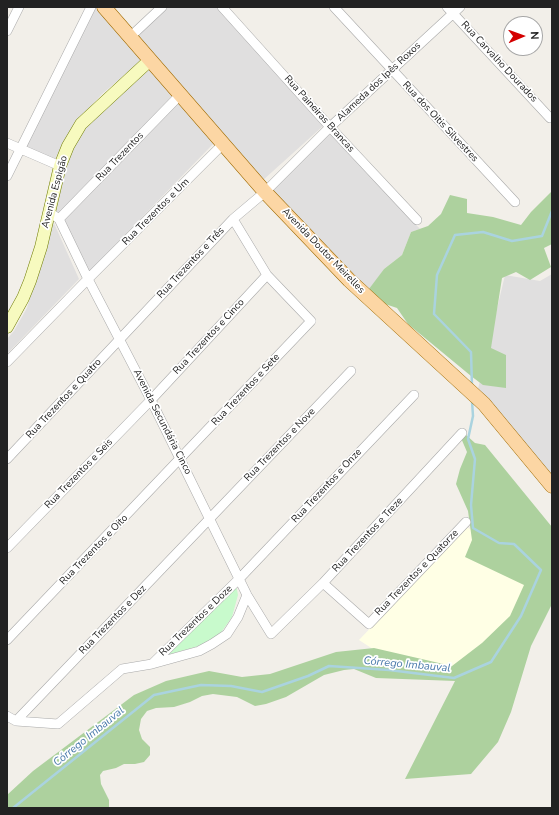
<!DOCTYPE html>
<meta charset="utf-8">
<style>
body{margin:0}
#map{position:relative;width:559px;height:815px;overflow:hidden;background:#f2efe9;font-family:"Nunito Sans",sans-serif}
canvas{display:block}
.frame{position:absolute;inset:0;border:8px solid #222;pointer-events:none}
.north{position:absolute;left:503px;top:16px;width:40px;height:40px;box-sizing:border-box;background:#fff;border:1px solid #a7a7a7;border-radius:50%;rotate:88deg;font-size:11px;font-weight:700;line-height:16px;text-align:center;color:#222}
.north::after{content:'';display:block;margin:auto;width:14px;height:18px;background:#d40000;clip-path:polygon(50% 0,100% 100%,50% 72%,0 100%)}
</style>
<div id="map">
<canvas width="559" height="815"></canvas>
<div class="frame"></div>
<div class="north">N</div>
</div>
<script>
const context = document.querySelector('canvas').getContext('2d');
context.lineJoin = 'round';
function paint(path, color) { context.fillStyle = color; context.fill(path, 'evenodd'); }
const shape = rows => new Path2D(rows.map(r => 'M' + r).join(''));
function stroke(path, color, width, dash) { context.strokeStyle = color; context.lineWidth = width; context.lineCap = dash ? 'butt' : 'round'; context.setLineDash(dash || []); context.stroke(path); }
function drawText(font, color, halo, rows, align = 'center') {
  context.font = font + ' "Nunito Sans",sans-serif'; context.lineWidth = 3.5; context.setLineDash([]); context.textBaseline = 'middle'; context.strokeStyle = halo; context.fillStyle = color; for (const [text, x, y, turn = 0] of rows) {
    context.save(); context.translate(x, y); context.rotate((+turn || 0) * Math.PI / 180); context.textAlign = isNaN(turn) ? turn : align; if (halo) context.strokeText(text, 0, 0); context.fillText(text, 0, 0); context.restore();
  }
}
paint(shape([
 [94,7,97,7,143,59,102,94,75,123,54,161,23,148],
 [165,7,217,7,323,126,262,181,133,36],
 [149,67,174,94,59,215,52,209,62,167,86,123],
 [178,101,215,142,89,272,61,220],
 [331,131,420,229,411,232,402,255,384,269,368,293,270,190],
 [53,221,79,279,7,354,7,339,14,331,27,308],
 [552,274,552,479,478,389,505,275,540,281]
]), '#e0dfdf');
paint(shape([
 [467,527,534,575,515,618,450,670,379,653,359,640]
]), '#ffffe5');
paint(shape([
 [552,191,552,244,544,248,551,267,530,280,516,272,502,278,491,348,506,355,506,388,483,385,471,376,408,324,397,308,382,303,369,289,384,269,402,255,411,232,428,226,441,214,450,195,467,199,467,213,493,217,521,225,531,212],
 [465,434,475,443,485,445,552,527,552,604,531,646,511,712,498,742,471,774,405,779,455,681,376,678,354,669,344,670,324,675,286,697,266,704,255,706,237,697,213,694,202,696,190,702,174,707,156,708,147,711,141,719,139,730,142,739,150,747,150,755,144,762,135,764,124,764,116,768,103,771,100,775,101,784,109,800,109,808,7,808,7,795,33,771,134,695,166,681,209,671,242,677,270,674,336,652,374,648,452,666,482,643,510,616,524,585,465,557,472,540,468,511,456,484,460,469,467,452,461,438]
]), '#add19e');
paint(shape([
 [236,585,238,595,232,617,220,634,202,645,164,656]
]), '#c8facc');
stroke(shape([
 [472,386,471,352,434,314,437,275,455,235,483,232,512,241,542,236,552,211],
 [13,808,154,695,201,685,231,686,262,692,308,676,329,666,389,670,454,678,491,662,521,616,541,570,514,544,499,543,473,528,471,505,475,459,468,439,473,416,472,401]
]), '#aad3df', 2.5);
const street = shape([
 [222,7,330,127,417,220],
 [334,7,515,202],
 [447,7,550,118],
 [7,31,19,7],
 [130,37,162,7],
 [7,143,60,166],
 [7,176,91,7],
 [49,212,59,219,88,279,151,400,247,595,271,634,323,583,462,433],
 [59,219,180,95],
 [7,362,88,279,223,144],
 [7,459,233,219,265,192,330,127,460,7],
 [7,548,151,400,267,275],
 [323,583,369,624,466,522],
 [7,640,311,321,267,275,233,219],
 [152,664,240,578,414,395],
 [7,716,16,721,58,724,122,669,152,664,199,651,212,644,227,634,238,617,247,595],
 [16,721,351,371]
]);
const secondary = shape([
 [7,327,23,298,30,281,41,247,60,166,68,146,81,124,150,60]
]);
const primary = shape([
 [104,7,265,192,349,280,484,404,552,486]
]);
stroke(street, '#a9a9a9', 10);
stroke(secondary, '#707d05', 13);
stroke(primary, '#a06b00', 15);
stroke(street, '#fff', 9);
stroke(secondary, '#f7fabf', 12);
stroke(primary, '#fcd6a4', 14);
drawText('10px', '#222', '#fff', [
 ["Rua Carvalho Dourados",499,62,47],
 ["Alameda dos Ipês Roxos",379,82,-43],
 ["Rua Paineiras Brancas",319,114,48],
 ["Rua dos Oitis Silvestres",440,122,47],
 ["Rua Trezentos",120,157,-46],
 ["Avenida Espigão",55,192,-75],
 ["Rua Trezentos e Um",156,212,-45],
 ["Avenida Doutor Meirelles",323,251,46],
 ["Rua Trezentos e Três",191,263,-47],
 ["Rua Trezentos e Cinco",209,337,-47],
 ["Rua Trezentos e Sete",246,390,-47],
 ["Rua Trezentos e Quatro",64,399,-47],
 ["Avenida Secundária Cinco",162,422,63],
 ["Rua Trezentos e Nove",280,445,-46],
 ["Rua Trezentos e Seis",79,474,-46],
 ["Rua Trezentos e Onze",327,486,-47],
 ["Rua Trezentos e Treze",368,535,-47],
 ["Rua Trezentos e Oito",94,550,-46],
 ["Rua Trezentos e Quatorze",417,573,-46],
 ["Rua Trezentos e Dez",113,620,-46],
 ["Rua Trezentos e Doze",196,621,-44]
]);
drawText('italic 11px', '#4a7aab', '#fff', [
 ["Córrego Imbauval",407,665,5],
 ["Córrego Imbauval",89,737,-39]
]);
</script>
